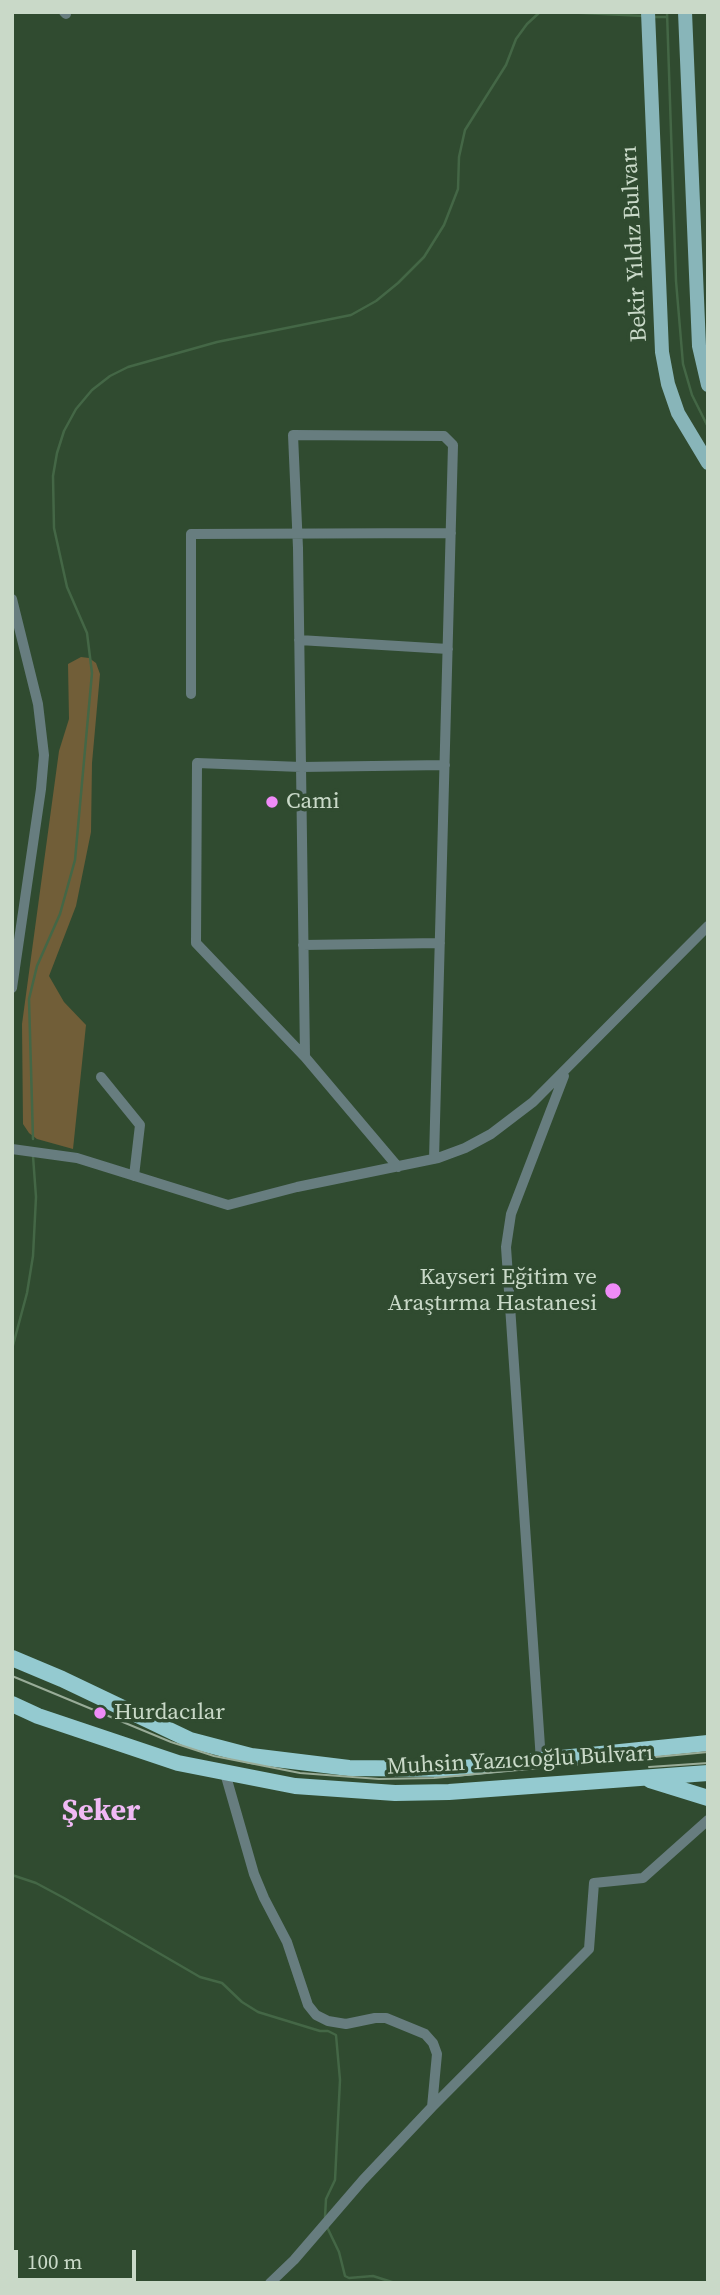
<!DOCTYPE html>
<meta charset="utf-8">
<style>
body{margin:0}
#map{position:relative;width:720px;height:2295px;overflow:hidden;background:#304b30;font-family:"Source Serif 4",serif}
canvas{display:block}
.frame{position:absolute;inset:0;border:14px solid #c9d9c8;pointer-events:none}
.scale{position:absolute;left:14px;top:2250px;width:122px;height:32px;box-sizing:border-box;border:4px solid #c9d9c8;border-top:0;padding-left:9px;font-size:21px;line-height:24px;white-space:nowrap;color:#c9d9c8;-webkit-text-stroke:5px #304b30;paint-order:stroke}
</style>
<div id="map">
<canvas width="720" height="2295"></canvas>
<div class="frame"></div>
<div class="scale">100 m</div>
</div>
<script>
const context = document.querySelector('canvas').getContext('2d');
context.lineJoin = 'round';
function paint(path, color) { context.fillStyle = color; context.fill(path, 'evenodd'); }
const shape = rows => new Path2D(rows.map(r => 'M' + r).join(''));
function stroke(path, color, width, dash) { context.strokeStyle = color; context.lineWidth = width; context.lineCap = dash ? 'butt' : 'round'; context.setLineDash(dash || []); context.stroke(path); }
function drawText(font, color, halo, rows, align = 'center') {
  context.font = font + ' "Source Serif 4",serif'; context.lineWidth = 7; context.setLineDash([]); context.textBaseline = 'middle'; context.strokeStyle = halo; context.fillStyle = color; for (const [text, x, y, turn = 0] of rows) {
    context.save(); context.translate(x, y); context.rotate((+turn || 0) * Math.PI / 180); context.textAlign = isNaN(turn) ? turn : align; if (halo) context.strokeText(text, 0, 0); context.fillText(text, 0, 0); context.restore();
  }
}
paint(shape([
 [81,657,89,658,96,663,100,674,92,763,91,832,76,906,49,976,64,1002,86,1025,73,1149,37,1139,29,1133,23,1124,22,1024,59,751,69,719,68,664]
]), '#715e38');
stroke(shape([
 [563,12,644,16],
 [667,12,676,281,683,364,692,395,708,427],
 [654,17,667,17],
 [33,1139,29,999,37,966,60,914,75,860,92,673,87,633,67,587,54,528,53,476,57,453,64,431,76,409,92,390,110,376,128,367,217,342,351,315,376,301,398,283,424,257,444,225,458,189,459,157,465,130,506,65,516,39,527,24,540,12],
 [12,1349,27,1293,33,1256,36,1197,33,1156],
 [12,1875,36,1883,64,1898,200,1977,222,1983,242,2002,258,2012,320,2031,328,2031,336,2035,340,2080,335,2180,326,2199,325,2217],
 [327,2227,339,2252,345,2276,349,2278,373,2276,395,2283]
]), '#446746', 2.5);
stroke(shape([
 [64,12,66,14],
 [12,599,38,704,44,755,41,789,12,988],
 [299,640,448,649],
 [191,694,191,534,451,533],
 [303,945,440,943],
 [305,1057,298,548,293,435,444,436,453,445,434,1159],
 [101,1077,140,1125,134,1176],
 [12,1149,77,1158,228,1205,297,1187,438,1158,465,1148,491,1134,533,1102,708,926],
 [398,1167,305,1057,196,943,197,763,301,767,445,765],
 [541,1761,506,1247,511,1214,564,1076],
 [225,1773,254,1874,264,1898,287,1942,308,2005,316,2015,328,2021,346,2024,375,2018,386,2018,425,2034,433,2043,437,2054,432,2107],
 [270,2283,294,2260,363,2180,432,2107,589,1949,594,1883,643,1878,708,1820]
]), '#677d7f', 10);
stroke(shape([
 [648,12,662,352,668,384,678,413,708,463],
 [685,12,699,346,708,385]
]), '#88b5b9', 14);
stroke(shape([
 [12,1658,62,1679,190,1740,251,1756,349,1768,454,1769,708,1743],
 [12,1704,38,1716,178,1763,295,1786,395,1793,449,1792,708,1773],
 [650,1780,708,1798]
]), '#94cad0', 16);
stroke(shape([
 [12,1676,171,1742,214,1756,300,1773,379,1779,434,1778,708,1752],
 [649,1767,708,1763]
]), '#99ac98', 2);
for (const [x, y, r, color] of [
 [272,802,7,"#ef8bf7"],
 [613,1291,9,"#ef8bf7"],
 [100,1713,7,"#ef8bf7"]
]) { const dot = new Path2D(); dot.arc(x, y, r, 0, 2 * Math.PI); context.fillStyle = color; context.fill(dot); stroke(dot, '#304b30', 2.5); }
drawText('23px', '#c9d9c8', '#304b30', [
 ["Bekir Yıldız Bulvarı",635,244,-93],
 ["Muhsin Yazıcıoğlu Bulvarı",520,1761,-3]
]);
drawText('23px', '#c9d9c8', '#304b30', [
 ["Cami",286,802],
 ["Kayseri Eğitim ve",597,1278,"right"],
 ["Araştırma Hastanesi",597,1304,"right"],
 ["Hurdacılar",114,1713]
], 'left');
drawText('bold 30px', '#f0b9f5', '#304b30', [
 ["Şeker",101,1812]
]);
</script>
